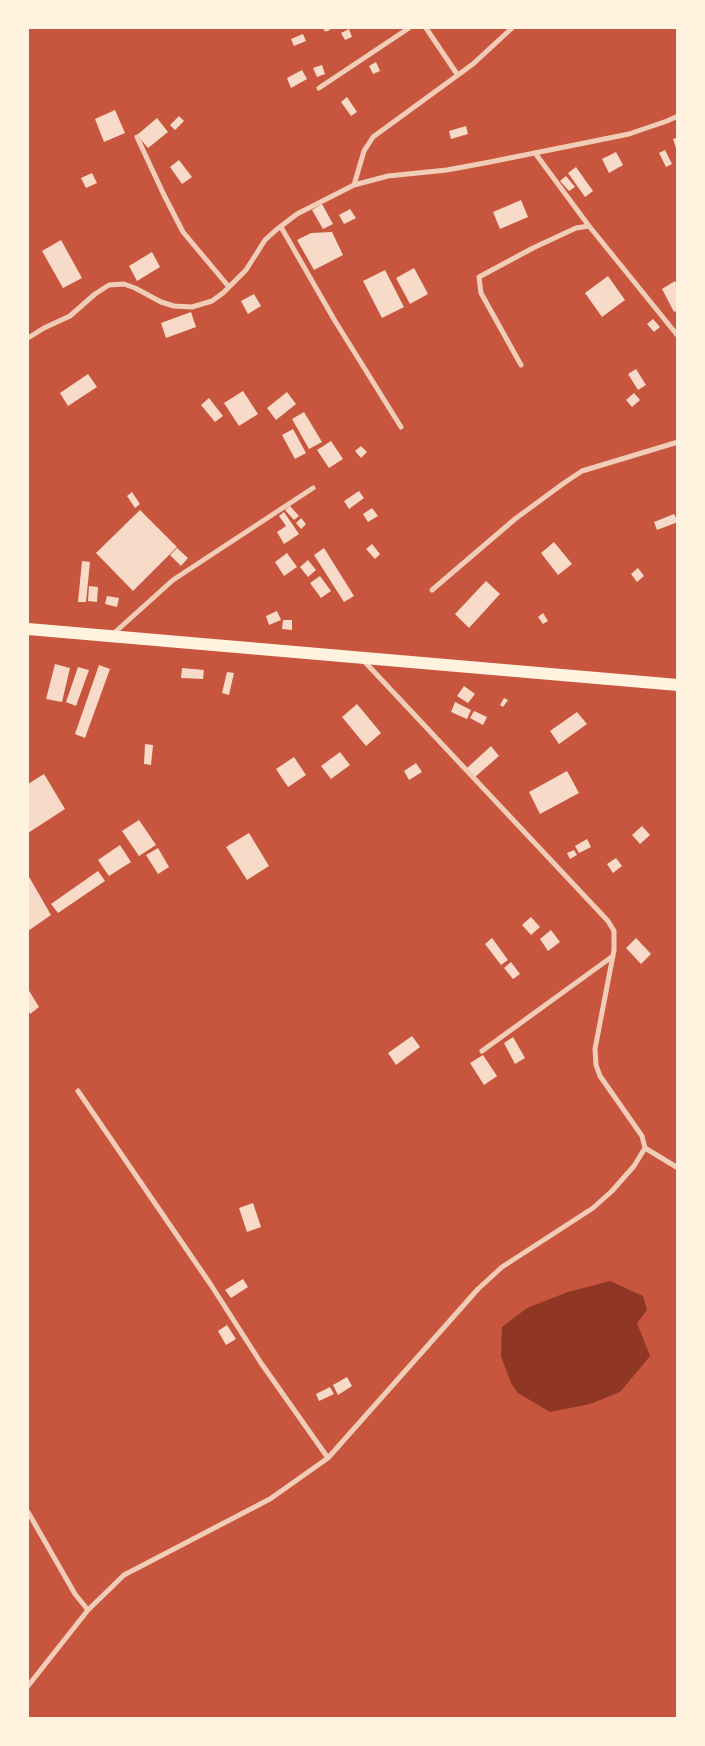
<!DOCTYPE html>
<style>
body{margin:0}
#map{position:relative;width:705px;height:1746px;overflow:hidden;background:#c8553d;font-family:"Fira Sans",sans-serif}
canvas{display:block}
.frame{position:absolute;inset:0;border:29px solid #fff3e0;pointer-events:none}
</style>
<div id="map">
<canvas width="705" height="1746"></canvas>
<div class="frame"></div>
</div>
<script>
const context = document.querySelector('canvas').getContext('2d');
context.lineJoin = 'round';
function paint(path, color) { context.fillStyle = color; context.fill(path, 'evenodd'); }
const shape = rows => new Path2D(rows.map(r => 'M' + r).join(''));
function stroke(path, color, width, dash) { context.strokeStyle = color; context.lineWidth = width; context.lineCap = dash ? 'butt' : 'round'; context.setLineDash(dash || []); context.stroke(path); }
paint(shape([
 [610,1281,643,1296,647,1310,637,1323,650,1356,620,1392,590,1404,550,1412,518,1393,511,1383,501,1356,502,1327,527,1308,568,1292]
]), '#8f3625');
paint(shape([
 [349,29,352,37,345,40,341,33],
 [303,34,306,41,294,46,291,39],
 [376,62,380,71,373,74,369,66],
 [322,65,325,74,317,77,313,68],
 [302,70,307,79,291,88,287,78],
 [347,97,357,112,351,116,341,102],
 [115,110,125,133,104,142,95,119],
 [179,116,184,121,175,130,170,125],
 [157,118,168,132,148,148,137,135],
 [466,126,468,134,451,139,449,131],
 [678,137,678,151,677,151,673,139],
 [665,150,672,164,666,167,659,153],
 [616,152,623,165,609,173,602,159],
 [179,160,192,177,182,184,170,167],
 [576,167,593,191,585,197,568,173],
 [92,173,97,183,86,188,81,178],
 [566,176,575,187,569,191,560,181],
 [521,200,528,217,500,229,493,212],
 [322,204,333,224,323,229,312,210],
 [350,209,356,218,344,224,339,215],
 [332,232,343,255,314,270,297,240,311,233],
 [61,240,82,278,63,288,42,251],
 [152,252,160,267,137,281,129,266],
 [414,268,428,294,410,304,396,278],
 [385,270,404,307,382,318,363,281],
 [608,276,625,300,602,317,585,293],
 [675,281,678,286,678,310,674,312,662,289],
 [254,294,261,306,248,314,241,301],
 [191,312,196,327,166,338,161,323],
 [653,319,660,327,654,332,647,324],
 [636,369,646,385,638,390,628,374],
 [88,374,97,387,68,406,60,393],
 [243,391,258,414,239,426,224,403],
 [287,392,296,404,276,420,267,408],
 [634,393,640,400,632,407,626,400],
 [209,398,223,416,215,422,201,405],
 [304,412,322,442,309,449,292,419],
 [293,429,306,453,295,459,282,435],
 [331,441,343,459,329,468,317,450],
 [361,446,367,452,361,458,355,451],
 [359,491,364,498,349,509,344,501],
 [132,492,140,504,135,508,127,496],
 [290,506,299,516,294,520,285,510],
 [372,508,378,516,368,522,363,514],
 [140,510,177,547,133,591,96,553],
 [284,512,299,534,284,544,277,532,286,526,279,516],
 [674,514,678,522,657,530,654,522],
 [301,518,306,524,301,529,296,523],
 [554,542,572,564,558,575,541,553],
 [372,544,380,554,375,559,366,549],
 [177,548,188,558,181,566,170,555],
 [324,548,354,596,344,602,314,555],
 [287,553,297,567,284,576,275,562],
 [308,560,316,570,308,577,300,567],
 [82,561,90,562,86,602,78,602],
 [638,568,644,576,637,582,631,574],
 [320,576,331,591,321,598,310,583],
 [486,581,500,594,469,628,455,614],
 [89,586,98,587,97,602,88,601],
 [107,596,119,598,117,607,105,604],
 [277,611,281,620,269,625,266,616],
 [543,613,548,621,543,624,538,617],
 [283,620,292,620,292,630,282,629],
 [55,664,70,668,62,702,46,699],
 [99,665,110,669,85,738,75,734],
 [78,667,89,670,76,706,66,702],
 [182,668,204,670,203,679,181,678],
 [227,672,234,673,229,695,222,693],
 [464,686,475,694,468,703,457,696],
 [504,698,508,700,503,707,500,705],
 [455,702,471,710,467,719,451,712],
 [357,704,381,733,366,746,342,717],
 [474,711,487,717,483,725,470,718],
 [577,712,587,724,559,744,550,731],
 [145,744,153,745,151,765,144,764],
 [491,746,499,756,475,777,467,768],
 [340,752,350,765,331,779,321,766],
 [294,757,306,775,288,787,276,769],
 [416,763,422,772,409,780,404,771],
 [567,771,579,793,540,814,529,792],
 [44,774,65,809,28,833,28,784],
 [139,820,156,845,139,856,122,831],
 [642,826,650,835,640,844,632,835],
 [249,833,269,866,247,880,226,847],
 [587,839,591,847,579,853,575,846],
 [120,845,131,862,109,876,98,860],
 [158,848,169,867,158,874,146,855],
 [574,850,577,855,570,859,567,853],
 [616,858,622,866,613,873,607,864],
 [98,871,105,881,58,913,51,904],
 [28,875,51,915,28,931],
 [531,917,540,927,531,935,522,925],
 [551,930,560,942,548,951,540,939],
 [492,938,508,960,501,965,485,944],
 [636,938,651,954,641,964,626,948],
 [511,962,520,974,513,979,504,968],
 [28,989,39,1007,30,1014,28,1010],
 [412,1036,420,1047,396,1065,388,1053],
 [513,1037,525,1058,515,1064,504,1043],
 [483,1055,497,1076,484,1085,470,1063],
 [253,1203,261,1227,247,1232,239,1208],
 [243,1279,248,1287,231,1298,225,1290],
 [227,1325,236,1339,226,1345,218,1331],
 [347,1377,352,1386,338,1395,333,1385],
 [330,1387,334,1394,319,1401,316,1394]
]), '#f7dbc8');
stroke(shape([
 [426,28,457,74],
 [326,29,328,28],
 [319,88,409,28],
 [137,137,164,195,183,232,229,287],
 [535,153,589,226,678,336],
 [354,185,364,151,373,137,473,64,512,28],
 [281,227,335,321,401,427],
 [28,338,44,328,70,316,95,294,109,285,124,284,135,288,161,302,174,306,192,307,212,301,223,293,246,270,265,240,276,230,297,214,354,185,388,176,447,170,490,162,629,134,667,121,678,116],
 [521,365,481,293,479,277,533,248,576,228,589,226],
 [432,590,515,519,564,483,582,471,678,442],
 [113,634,173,580,313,488],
 [482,1051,613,956],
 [78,1091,211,1285,261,1363,328,1458],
 [645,1148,678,1168],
 [28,1512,75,1594,88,1610],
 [28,1686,88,1610,124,1575,270,1499,328,1458,478,1289,502,1267,593,1208,612,1191,634,1166,645,1148,642,1136,600,1076,596,1065,595,1049,614,950,614,931,608,921,363,660]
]), '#f1ccb7', 5);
stroke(shape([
 [28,629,678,685]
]), '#fff3e0', 12);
</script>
